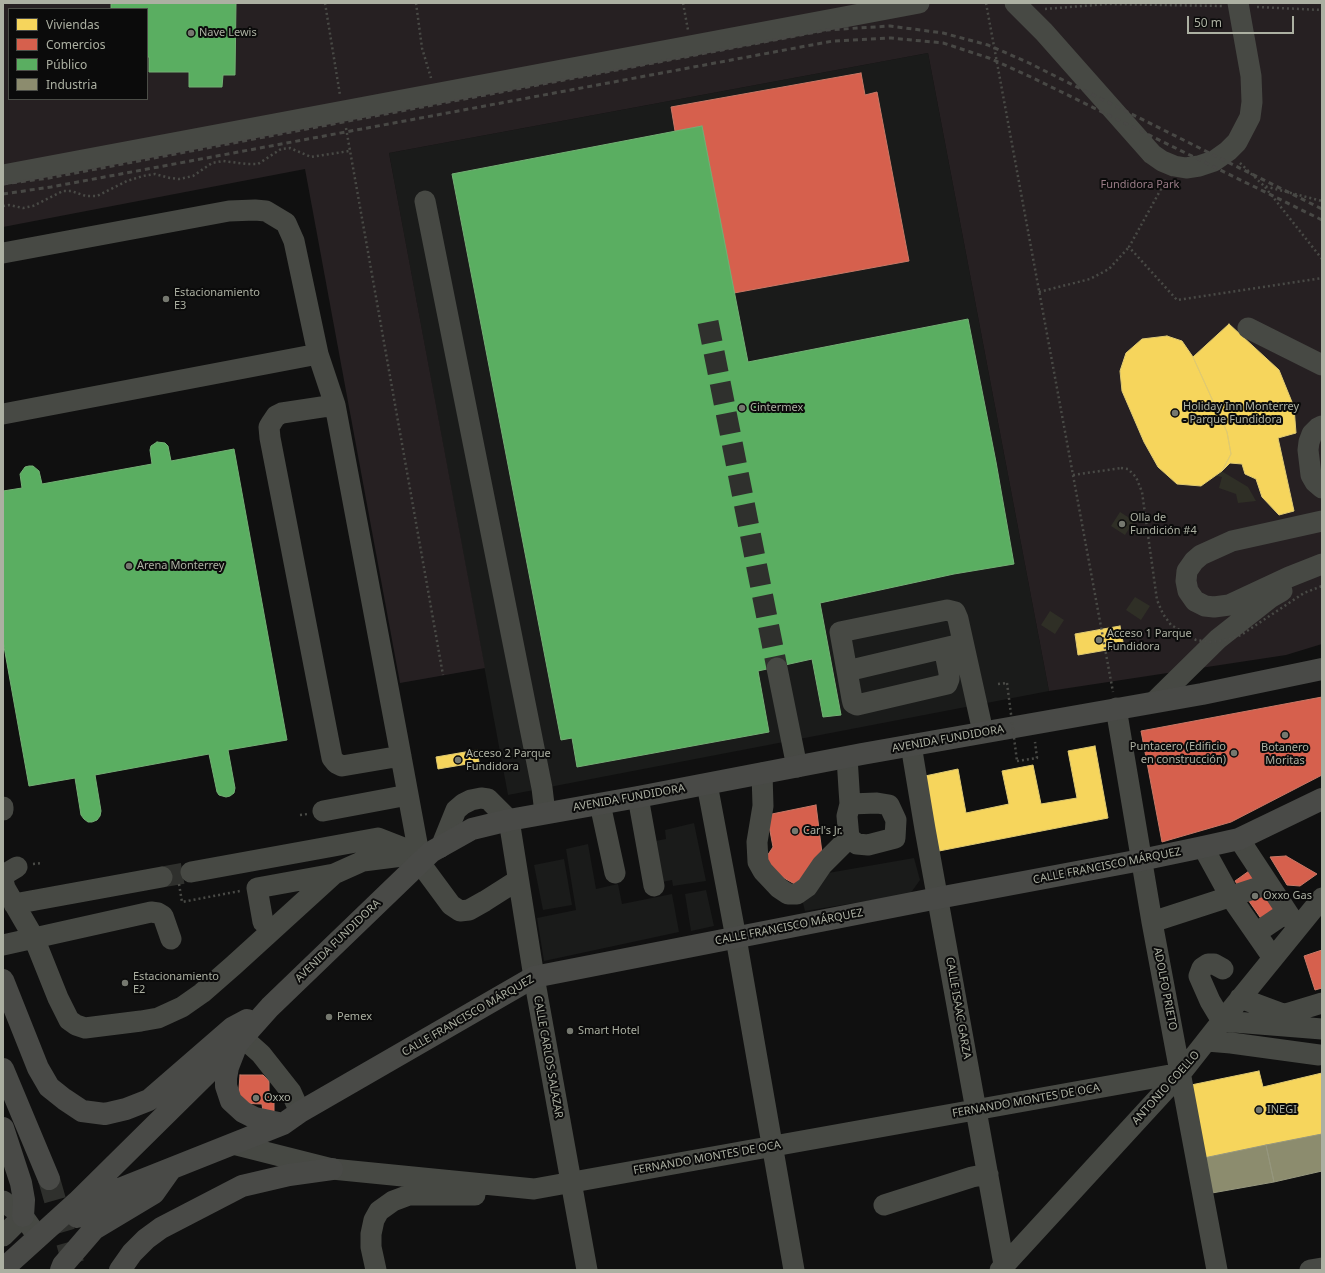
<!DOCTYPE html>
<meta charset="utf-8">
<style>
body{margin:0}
#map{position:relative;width:1325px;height:1273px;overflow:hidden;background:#101010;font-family:"Noto Sans",sans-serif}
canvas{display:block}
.frame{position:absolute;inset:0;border:4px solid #acb0a2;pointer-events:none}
.legend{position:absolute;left:8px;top:8px;width:140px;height:92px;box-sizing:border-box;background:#0b0b0b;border:1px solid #4b4d47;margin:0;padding:5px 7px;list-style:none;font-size:12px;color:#acb0a2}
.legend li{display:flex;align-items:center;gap:8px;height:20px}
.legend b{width:20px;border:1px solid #4b4d47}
.scale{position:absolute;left:1187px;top:16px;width:107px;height:18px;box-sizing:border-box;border:2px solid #acb0a2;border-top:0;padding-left:5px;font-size:12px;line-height:14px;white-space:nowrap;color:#acb0a2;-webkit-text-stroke:3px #0b0b0b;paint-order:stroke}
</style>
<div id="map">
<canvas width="1325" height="1273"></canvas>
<div class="frame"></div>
<ul class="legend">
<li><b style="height:11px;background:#f6d55c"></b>Viviendas</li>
<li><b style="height:11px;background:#d6604d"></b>Comercios</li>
<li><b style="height:11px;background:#5aae61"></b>Público</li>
<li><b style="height:11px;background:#8c8c6e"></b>Industria</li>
</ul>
<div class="scale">50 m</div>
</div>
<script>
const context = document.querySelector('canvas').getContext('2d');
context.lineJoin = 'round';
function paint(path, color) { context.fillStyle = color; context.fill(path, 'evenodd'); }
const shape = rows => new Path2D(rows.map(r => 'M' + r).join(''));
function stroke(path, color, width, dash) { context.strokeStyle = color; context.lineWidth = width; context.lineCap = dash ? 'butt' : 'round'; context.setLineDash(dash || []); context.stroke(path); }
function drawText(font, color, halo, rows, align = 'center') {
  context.font = font + ' "Noto Sans",sans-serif'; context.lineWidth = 4; context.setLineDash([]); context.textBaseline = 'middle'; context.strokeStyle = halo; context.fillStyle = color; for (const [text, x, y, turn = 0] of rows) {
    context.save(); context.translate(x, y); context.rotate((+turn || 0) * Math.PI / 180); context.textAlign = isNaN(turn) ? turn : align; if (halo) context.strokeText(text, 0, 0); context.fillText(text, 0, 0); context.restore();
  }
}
paint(shape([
 [928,53,1049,691,508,795,389,153],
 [694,823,706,881,673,886,672,880,662,882,655,841,666,839,665,830],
 [588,844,596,889,618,884,622,904,672,894,679,932,544,961,537,918,576,910,566,849],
 [914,858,920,880,910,894,805,911,802,899,828,873],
 [564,859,572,905,543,910,534,865],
 [706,890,714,926,691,931,685,894]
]), '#1a1b1a');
paint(shape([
 [3,3,1322,3,1322,644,1286,655,1049,691,928,53,389,153,485,668,400,683,305,169,3,227],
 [9,9,147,9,147,99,9,99]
]), '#262022');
paint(shape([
 [1208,463,1248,487,1256,501,1238,503,1236,494,1219,488,1222,477,1206,473],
 [1120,512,1134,521,1125,535,1111,526],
 [1135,597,1150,606,1141,620,1126,610],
 [1050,611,1064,620,1055,634,1041,625]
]), '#2f2f26');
const homes = shape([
 [1229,324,1279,370,1294,407,1296,433,1278,438,1294,511,1279,515,1262,497,1256,479,1245,474,1242,464,1230,463,1222,471,1231,454,1227,432,1193,357,1229,324],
 [1167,336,1182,341,1193,357,1227,432,1231,454,1222,471,1201,486,1177,484,1158,467,1144,442,1122,391,1120,371,1126,353,1142,339,1167,336],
 [1120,626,1124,647,1078,655,1075,634,1120,626],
 [1095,746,1108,818,939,851,925,776,958,769,966,813,1009,804,1002,771,1033,765,1041,804,1077,798,1068,751,1095,746],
 [477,750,479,762,438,769,436,757,477,750],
 [1259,1071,1263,1087,1322,1073,1322,1134,1204,1158,1191,1085,1259,1071]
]);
paint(homes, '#f6d55c');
stroke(homes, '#e0ca71', 1);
const shops = shape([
 [861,73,865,95,877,92,909,261,734,293,702,126,675,131,671,107,861,73],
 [1322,697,1322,775,1231,822,1162,842,1141,731,1322,697],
 [816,805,822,853,800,887,761,865,773,847,767,815,816,805],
 [1286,856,1317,874,1300,886,1287,885,1270,857,1286,856],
 [1249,871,1276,910,1262,920,1235,881,1249,871],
 [1322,950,1322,988,1315,990,1304,956,1322,950],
 [240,1075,263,1075,269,1081,269,1094,274,1094,274,1113,263,1112,262,1104,238,1103,240,1075]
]);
paint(shops, '#d6604d');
stroke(shops, '#c97866', 1);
const public = shape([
 [111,3,236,3,235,75,223,75,222,87,189,87,189,72,149,72,149,57,147,57,147,9,111,9,111,3],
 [702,126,748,362,968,319,996,462,1014,564,954,574,820,603,841,715,823,717,812,659,758,671,769,732,577,767,572,738,561,740,452,174,702,126],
 [157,442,165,443,168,446,171,461,234,449,287,740,228,750,235,788,234,793,230,796,226,797,219,795,217,792,209,754,95,775,101,811,100,816,97,820,92,822,88,822,84,819,81,815,75,778,29,786,3,641,3,491,22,488,20,474,25,467,29,466,33,466,39,471,42,484,152,464,150,450,151,446,157,442]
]);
paint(public, '#5aae61');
stroke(public, '#73af74', 1);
const industry = shape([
 [1322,1134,1322,1171,1274,1182,1266,1145,1322,1134],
 [1266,1145,1274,1182,1212,1193,1204,1158,1266,1145]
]);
paint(industry, '#8c8c6e');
stroke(industry, '#96977e', 1);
stroke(shape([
 [708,322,777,668],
 [162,877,191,872]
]), '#2f302d', 21, [21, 10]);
stroke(shape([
 [49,1179,75,1270]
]), '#2f302d', 22, [22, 11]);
stroke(shape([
 [325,3,340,95],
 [416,3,422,48,431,78],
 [683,3,688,30],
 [986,3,1113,692],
 [1257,7,1322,10],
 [1045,9,1107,4,1222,6],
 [346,128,443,675],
 [1240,163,1264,186,1322,201],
 [1166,180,1129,247,1177,300,1322,278],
 [1265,187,1322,259],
 [3,206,9,205,23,208,33,206,63,191,71,191,86,196,97,196,127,181,143,176,155,174,170,178,179,179,193,176,212,163,223,161,247,164,258,164,281,149,290,148,311,157,349,151],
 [1039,292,1090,279,1109,269,1129,247],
 [1073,475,1121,468],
 [998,684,1007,683],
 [1017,761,1037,758,1035,742],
 [300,815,308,814],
 [33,864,43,863],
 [179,884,182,902,240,891]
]), '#494a46', 2.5, [2, 3]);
stroke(shape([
 [1015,3,1044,32,1152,154,1162,161,1174,166,1186,168,1199,166,1214,161,1228,151,1237,142,1250,117,1252,102,1251,76,1238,3],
 [3,175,919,3],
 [425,201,542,788,545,813],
 [3,253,229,211,255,210,266,211,286,223,294,241,318,354,335,405],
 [1248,328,1322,365],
 [3,414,318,354],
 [1322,426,1318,428,1312,434,1309,442,1308,450,1311,475,1315,482,1322,488],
 [1322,521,1232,541,1201,555,1194,561,1187,571,1186,581,1188,591,1195,601,1205,606,1214,607,1229,605,1289,577,1322,564],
 [944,648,949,673,949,679,947,684,857,705,853,703,852,699,840,632,947,610,955,612,958,619,983,732],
 [777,668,797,767],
 [847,671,957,645],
 [1154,702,1218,639,1270,598,1282,591],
 [1116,708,1152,922,1217,1270],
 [911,745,925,829,1005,1270],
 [401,756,342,766,336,763,332,758,270,438,269,427,272,422,276,416,282,413,335,405,397,735,419,854],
 [847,757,849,789,850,804,847,816,849,838,857,844,868,845,895,838,896,820,889,805,877,803,850,804],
 [762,773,763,806,757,842,758,862,763,871,779,888,788,894,797,894,807,887,822,865,849,838],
 [707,784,736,938,794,1270],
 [638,797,654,886],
 [600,804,615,873],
 [3,807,3,810],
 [323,811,408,795],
 [1239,839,1297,927],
 [441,847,456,810,463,804,471,800,481,798,488,799,509,820,534,977,587,1270],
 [1203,847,1230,896,1273,958],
 [420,863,451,905,460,911,469,910,485,901,518,880],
 [191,872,378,838,419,854],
 [3,880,5,888,34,938,58,998,69,1020,76,1025,85,1028,141,1021,158,1018,182,1007,202,993,234,965,334,874],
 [3,880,4,876,7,873,17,867],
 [14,904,162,877],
 [263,922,257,888,334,874,363,861,418,854],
 [1152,922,1269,884],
 [1256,933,1287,912],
 [3,945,151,912,158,913,163,916,171,939],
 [1223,969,1214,964,1208,964,1202,968,1199,976,1210,1001,1222,1021,1322,1029],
 [1240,998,1283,1014,1289,1013,1322,1003],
 [243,1038,261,1054,291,1092,300,1112],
 [1207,1041,1231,1043,1319,1055],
 [233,1144,332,1169,534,1189,1181,1073],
 [3,1201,23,1216,38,1237],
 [884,1205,972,1177,988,1174],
 [3,1236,23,1216],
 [376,1270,371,1247,371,1234,374,1220,379,1211,393,1201,409,1195,475,1195],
 [1000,1270,1181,1073,1222,1021,1322,898],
 [1310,1270,1322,1268]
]), '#474944', 21);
stroke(shape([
 [3,980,38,1068,49,1087,64,1099,82,1111,105,1114,126,1109,149,1100,232,1028,247,1020],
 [235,1049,228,1067,226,1078,226,1086,231,1101,243,1112,255,1118,283,1124],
 [3,1069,49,1179],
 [3,1128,21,1183,24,1200,23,1216],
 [77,1217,82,1213,117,1190,283,1124,300,1112,534,977,938,898,1141,860,1203,847,1239,839,1322,799],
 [3,1269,77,1202,237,1044,270,1007,431,852,472,829,509,820,638,797,862,754,1202,694,1322,669],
 [61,1270,63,1265,94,1229,154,1193,171,1169],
 [120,1270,132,1253,146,1239,161,1228,242,1186,289,1175,332,1169]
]), '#494a47', 22);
stroke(shape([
 [3,184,49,178,827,30,890,26,943,33,988,45,1029,63,1322,209],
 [3,194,51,187,833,41,891,38,943,43,989,58,1031,77,1322,220]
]), '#484845', 3, [5, 4]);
stroke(shape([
 [1121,468,1128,469,1136,477,1142,492,1157,600,1163,614,1171,625,1185,633,1196,640,1211,642,1226,640,1241,635,1304,593,1322,586],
 [1007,683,1017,761]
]), '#494a46', 2.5, [2, 3]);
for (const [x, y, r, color] of [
 [191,33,4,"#75786f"],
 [166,299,4,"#75786f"],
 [742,408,4,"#75786f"],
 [1175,413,4,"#75786f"],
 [1122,524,4,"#75786f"],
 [129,566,4,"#75786f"],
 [1099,640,4,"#75786f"],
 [1285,735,4,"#75786f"],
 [1234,753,4,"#75786f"],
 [458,760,4,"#75786f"],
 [795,831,4,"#75786f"],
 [1255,896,4,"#75786f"],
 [125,983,4,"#75786f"],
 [329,1017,4,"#75786f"],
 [570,1031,4,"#75786f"],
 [256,1098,4,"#75786f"],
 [1259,1110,4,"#75786f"]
]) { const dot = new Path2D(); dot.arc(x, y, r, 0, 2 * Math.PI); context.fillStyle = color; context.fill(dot); stroke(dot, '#0b0b0b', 1.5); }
drawText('11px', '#acb0a2', '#0b0b0b', [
 ["Nave Lewis",199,33],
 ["Estacionamiento",174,293],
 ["E3",174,306],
 ["Holiday Inn Monterrey",1183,407],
 ["- Parque Fundidora",1183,420],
 ["Cintermex",750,408],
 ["Olla de",1130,518],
 ["Fundición #4",1130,531],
 ["Arena Monterrey",137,566],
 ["Acceso 1 Parque",1107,634],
 ["Fundidora",1107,647],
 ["Puntacero (Edificio",1226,747,"right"],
 ["en construcción)",1226,760,"right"],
 ["Botanero",1285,748,"center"],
 ["Moritas",1285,761,"center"],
 ["Acceso 2 Parque",466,754],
 ["Fundidora",466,767],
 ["Carl's Jr.",803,831],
 ["Oxxo Gas",1263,896],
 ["Estacionamiento",133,977],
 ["E2",133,990],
 ["Pemex",337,1017],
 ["Smart Hotel",578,1031],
 ["Oxxo",264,1098],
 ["INEGI",1267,1110]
], 'left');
drawText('11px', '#997b86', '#0b0b0b', [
 ["Fundidora Park",1140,185]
]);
drawText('11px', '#acb0a2', '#0b0b0b', [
 ["AVENIDA FUNDIDORA",948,739,-10],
 ["AVENIDA FUNDIDORA",629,798,-10],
 ["CALLE FRANCISCO MÁRQUEZ",1107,866,-11],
 ["CALLE FRANCISCO MÁRQUEZ",789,927,-11],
 ["AVENIDA FUNDIDORA",338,941,-44],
 ["ADOLFO PRIETO",1165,989,79],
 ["CALLE ISAAC GARZA",958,1008,80],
 ["CALLE FRANCISCO MÁRQUEZ",468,1016,-30],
 ["CALLE CARLOS SALAZAR",548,1057,80],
 ["ANTONIO COELLO",1166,1088,-48],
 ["FERNANDO MONTES DE OCA",1026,1101,-10],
 ["FERNANDO MONTES DE OCA",707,1158,-10]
]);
</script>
